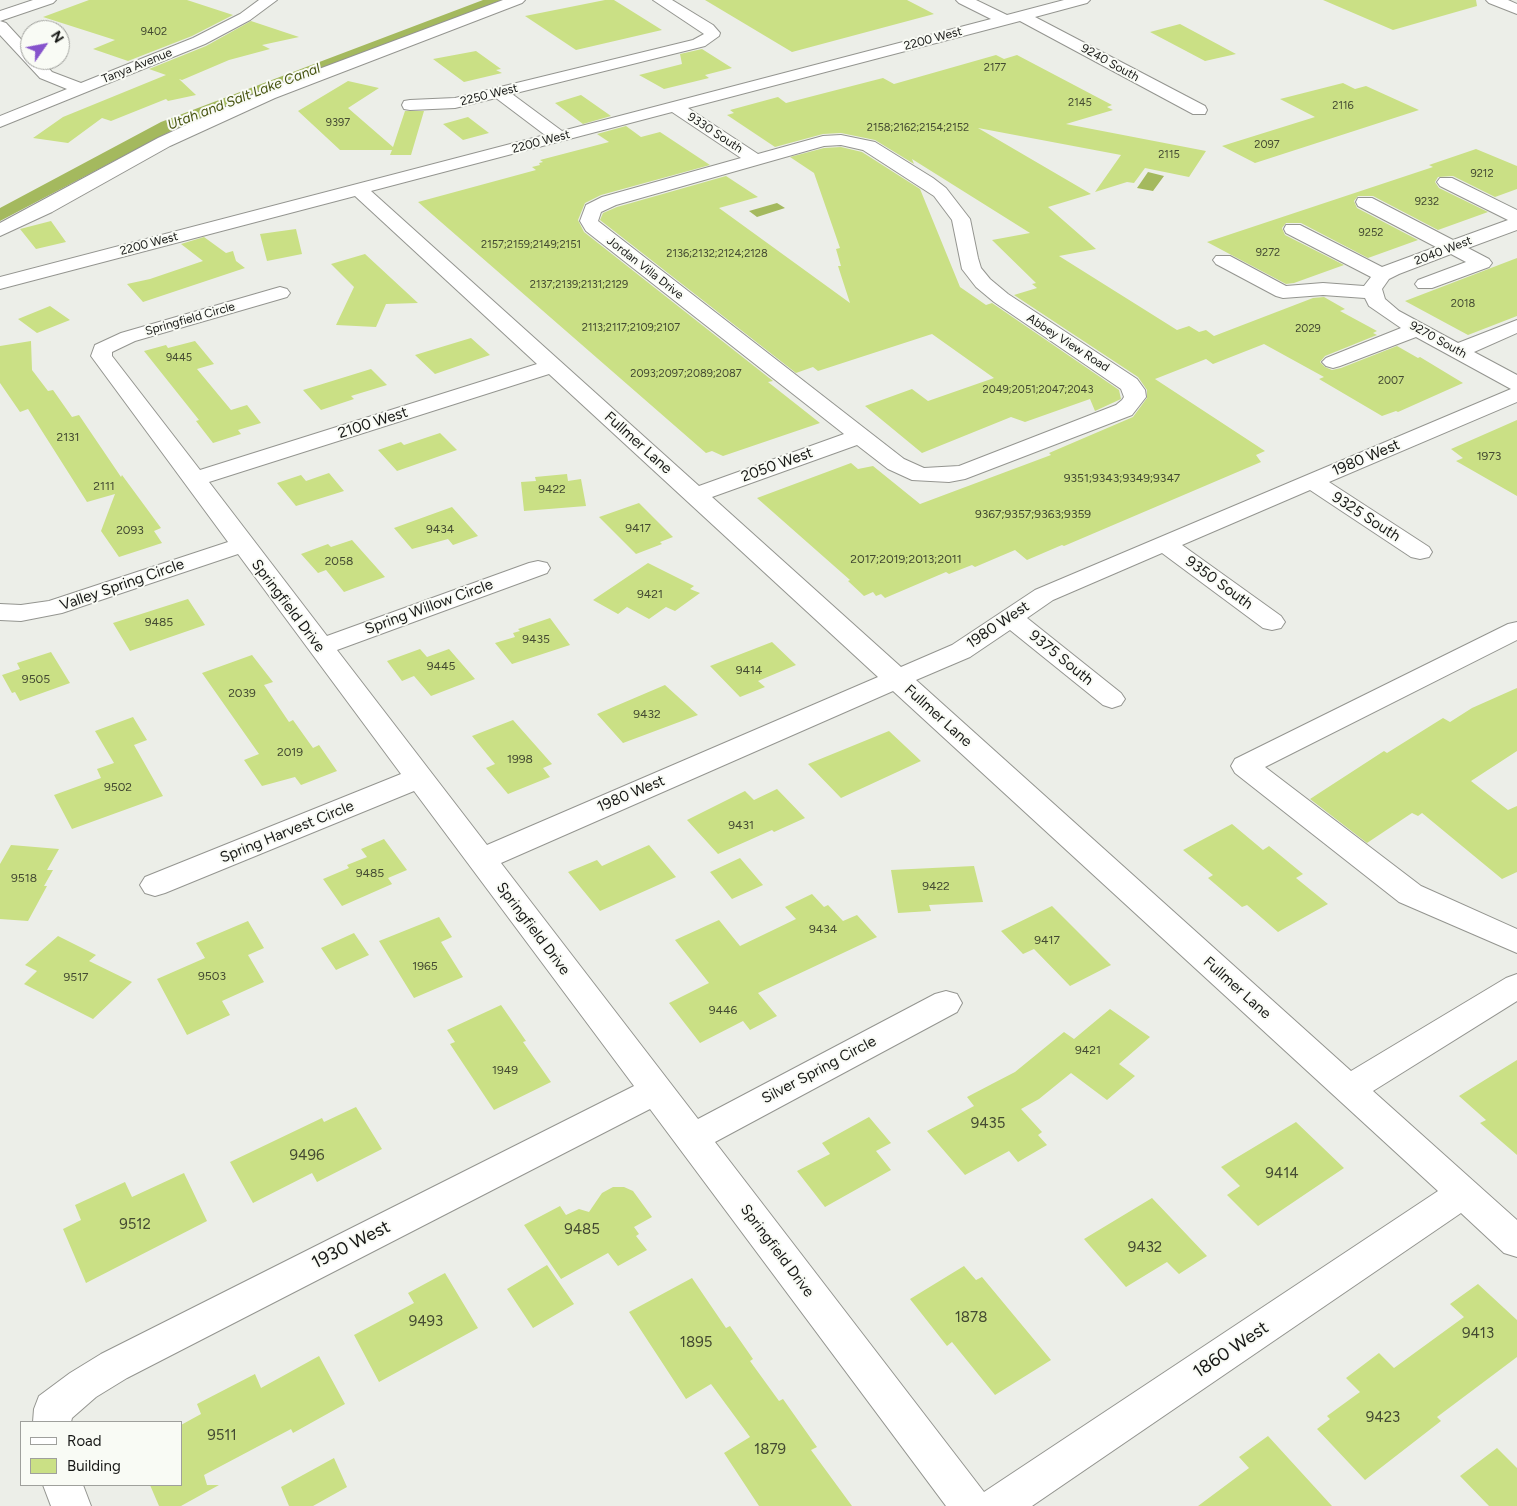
<!DOCTYPE html>
<style>
body{margin:0}
#map{position:relative;width:1517px;height:1506px;overflow:hidden;background:#eceee8;font-family:Figtree,sans-serif}
canvas{display:block}
.legend{position:absolute;left:20px;top:1421px;width:162px;height:65px;box-sizing:border-box;background:#f9fbf5;border:1px solid #9fa09c;margin:0;padding:6px 9px;list-style:none;font-size:15px;color:#171816}
.legend li{display:flex;align-items:center;gap:10px;height:25px}
.legend b{width:25px;border:1px solid #9fa09c}
.north{position:absolute;left:20px;top:20px;width:50px;height:50px;box-sizing:border-box;background:#f9fbf5;border:1px solid #9fa09c;border-radius:50%;rotate:57deg;font-size:14px;font-weight:700;line-height:20px;text-align:center;color:#171816}
.north::after{content:'';display:block;margin:auto;width:18px;height:22px;background:#8653cc;clip-path:polygon(50% 0,100% 100%,50% 72%,0 100%)}
</style>
<div id="map">
<canvas width="1517" height="1506"></canvas>
<ul class="legend">
<li><b style="height:6px;background:#fff"></b>Road</li>
<li><b style="height:14px;background:#cae085"></b>Building</li>
</ul>
<div class="north">N</div>
</div>
<script>
const context = document.querySelector('canvas').getContext('2d');
context.lineJoin = 'round';
function paint(path, color) { context.fillStyle = color; context.fill(path, 'evenodd'); }
const shape = rows => new Path2D(rows.map(r => 'M' + r).join(''));
function stroke(path, color, width, dash) { context.strokeStyle = color; context.lineWidth = width; context.lineCap = dash ? 'butt' : 'round'; context.setLineDash(dash || []); context.stroke(path); }
function drawText(font, color, halo, rows, align = 'center') {
  context.font = font + ' Figtree,sans-serif'; context.lineWidth = 4; context.setLineDash([]); context.textBaseline = 'middle'; context.strokeStyle = halo; context.fillStyle = color; for (const [text, x, y, turn = 0] of rows) {
    context.save(); context.translate(x, y); context.rotate((+turn || 0) * Math.PI / 180); context.textAlign = isNaN(turn) ? turn : align; if (halo) context.strokeText(text, 0, 0); context.fillText(text, 0, 0); context.restore();
  }
}
paint(shape([
 [1148,172,1164,176,1153,191,1137,188],
 [777,203,785,208,757,217,749,211]
]), '#a4b95e');
paint(shape([
 [483,0,505,0,502,3,173,130,0,221,0,208,161,122,483,0]
]), '#a4b95e');
paint(shape([
 [89,0,187,0,233,15,192,36,128,61,93,49,115,40,43,17],
 [605,0,614,0,662,30,576,50,525,16],
 [705,0,907,0,934,14,792,52],
 [1323,0,1476,0,1477,6,1393,30],
 [251,21,299,37,262,45,270,49,229,60,182,80,179,79,196,95,168,101,166,99,111,121,102,118,68,143,33,138,63,117,166,75,149,69,206,46],
 [1180,24,1236,54,1205,61,1150,32],
 [702,49,732,68,705,75,709,78,664,89,639,75,682,64,680,54],
 [476,51,501,69,496,70,502,73,464,82,433,59],
 [996,55,1004,59,1017,55,1112,105,1107,107,1113,110,1066,124,1206,151,1189,177,1145,168,1134,183,1127,182,1095,192,1121,155,978,128,1091,194,1048,207,1096,249,1059,256,1177,330,1189,326,1199,332,1206,330,1214,336,1313,298,1324,297,1345,309,1340,311,1377,331,1373,333,1377,335,1325,356,1320,362,1325,367,1332,370,1341,368,1397,346,1418,358,1420,357,1463,383,1398,412,1396,411,1382,416,1319,379,1324,377,1264,344,1213,364,1206,359,1155,379,1265,451,1256,455,1261,462,1064,546,1062,545,1027,560,1015,550,975,567,972,565,949,574,946,572,885,598,881,594,876,596,873,592,864,596,848,581,850,580,757,498,851,463,858,469,873,466,920,504,1051,455,1049,453,1133,417,1147,398,1147,390,1138,377,1014,295,1037,288,1032,284,1036,283,992,240,1030,233,912,159,914,164,875,140,841,133,823,134,775,147,727,115,734,113,730,110,778,97,786,103,883,78,894,84],
 [348,81,379,88,348,108,393,147,405,111,424,111,411,155,390,155,392,150,340,150,298,111],
 [1343,83,1355,89,1366,86,1419,110,1255,163,1222,146,1315,117,1280,99],
 [581,95,611,116,583,124,555,103],
 [468,117,489,133,463,140,443,124],
 [626,126,641,137,660,132,710,165,601,195,585,203,578,220,584,232,773,381,768,382,820,423,723,456,712,451,706,453,418,202,536,170,532,167,540,165,539,163,543,162,540,160,609,142,597,134],
 [841,147,862,152,920,189,960,287,986,305,992,303,1119,390,1121,399,1095,411,1090,399,1025,422,1011,417,922,453,865,406,912,389,928,401,994,378,932,334,818,371,813,367,796,373,600,220,603,213,617,207,726,176,758,197,719,208,850,303,838,266,841,266,836,249,840,248,814,173,790,157,824,148],
 [1476,149,1517,166,1517,189,1495,197,1453,176,1438,177,1435,182,1439,188,1488,212,1438,230,1373,196,1358,196,1354,201,1357,208,1418,240,1368,258,1301,223,1286,223,1282,228,1285,235,1344,265,1294,283,1286,284,1207,242,1433,167,1429,165],
 [51,221,66,242,36,249,20,229],
 [296,229,302,254,267,261,260,234],
 [204,237,226,253,233,251,236,261,245,268,143,302,127,284,150,279,203,261,181,244],
 [365,254,418,303,386,304,376,327,336,325,354,287,331,264],
 [1517,258,1517,316,1468,335,1405,301],
 [50,306,70,320,37,333,18,319],
 [471,338,490,355,435,374,415,355],
 [31,341,32,370,48,391,53,390,72,417,79,415,121,477,122,475,161,528,154,531,162,543,119,557,101,531,115,494,87,502,28,409,20,412,0,383,0,346],
 [195,341,214,364,197,369,231,410,247,405,261,423,238,430,241,434,213,443,196,421,199,420,144,351,166,345,168,348],
 [371,369,387,385,351,396,354,399,321,410,303,390],
 [1517,420,1517,496,1456,461,1463,458,1451,449],
 [440,433,457,450,397,471,378,450,401,442,404,445],
 [329,473,344,491,296,506,277,483,301,475,306,481],
 [567,474,568,481,581,479,586,506,524,511,521,482,536,481,535,477],
 [639,503,673,537,660,542,662,544,636,554,599,517],
 [452,507,478,536,453,545,448,539,412,549,394,528],
 [352,540,385,577,344,592,326,570,318,573,301,554,328,544,331,547],
 [648,563,694,586,690,589,700,593,675,611,666,607,649,619,627,607,618,614,593,600],
 [188,599,205,625,130,651,113,623],
 [550,618,570,645,512,664,495,643,515,637,513,633,520,631,518,629],
 [772,642,796,665,758,681,765,687,740,697,710,666],
 [420,649,427,657,449,649,475,679,431,696,414,676,402,681,387,661],
 [51,652,70,683,20,701,15,692,12,693,2,675,20,669,17,663],
 [252,655,273,682,264,685,289,722,293,720,313,748,319,745,337,771,301,785,295,777,262,786,244,760,259,754,202,673],
 [665,685,698,715,623,743,597,714],
 [1517,688,1517,751,1471,781,1508,810,1517,806,1517,872,1502,879,1422,813,1418,816,1412,813,1367,843,1310,799,1384,751,1387,753,1443,718,1450,722,1472,708],
 [133,717,147,740,134,745,163,796,72,829,54,795,101,778,97,769,114,763,95,731],
 [513,720,552,764,543,768,550,777,508,794,486,768,495,764,472,736],
 [889,731,921,761,841,798,808,764],
 [777,789,805,818,774,832,772,830,718,854,687,820,745,791,754,800],
 [1232,824,1263,850,1269,846,1303,874,1296,878,1328,904,1278,932,1247,905,1242,907,1208,878,1213,875,1183,850],
 [384,839,407,870,388,878,392,884,342,906,323,879,349,868,347,865,367,857,361,849],
 [11,845,59,849,47,870,53,870,44,886,47,886,28,921,0,919,0,864],
 [649,845,676,877,600,911,568,872,597,860,602,866],
 [740,858,763,885,732,899,710,872],
 [974,866,983,902,929,905,931,911,898,913,891,870],
 [812,894,824,907,828,905,843,921,857,915,877,937,758,993,777,1016,750,1030,743,1021,700,1043,669,1003,709,983,675,940,719,920,740,946,796,919,785,907],
 [1052,906,1111,965,1070,986,1034,949,1023,954,1001,931],
 [439,917,452,937,441,942,463,977,414,998,379,941],
 [248,921,264,948,248,955,264,982,222,1001,230,1015,187,1035,157,979,205,958,196,943],
 [354,933,369,955,336,970,321,948],
 [58,936,96,955,89,961,132,982,93,1019,24,984,37,971,25,965],
 [501,1005,526,1041,523,1042,551,1082,494,1110,450,1044,455,1042,447,1030],
 [1110,1009,1150,1037,1119,1064,1135,1076,1107,1100,1071,1073,1039,1099,1021,1109,1042,1132,1038,1135,1047,1145,1018,1162,1009,1151,965,1175,927,1131,974,1106,967,1097,1015,1072,1064,1032,1074,1039],
 [1517,1060,1517,1155,1480,1123,1486,1120,1459,1096],
 [356,1107,382,1149,317,1182,312,1173,253,1203,230,1162,322,1118,324,1122],
 [869,1117,891,1143,876,1151,891,1170,825,1207,797,1171,830,1154,822,1143],
 [1296,1122,1344,1168,1258,1226,1227,1195,1240,1186,1221,1167],
 [184,1173,207,1221,86,1283,63,1229,81,1220,75,1205,125,1182,132,1197],
 [613,1187,624,1187,633,1191,652,1217,634,1227,639,1234,636,1236,647,1250,618,1266,608,1253,561,1279,524,1225,560,1206,566,1215,579,1209,589,1212,602,1193],
 [1152,1198,1207,1256,1179,1274,1167,1262,1126,1287,1084,1239],
 [547,1265,574,1304,533,1328,507,1289],
 [964,1266,976,1280,982,1277,1051,1360,995,1395,952,1342,947,1346,910,1299],
 [445,1273,478,1328,379,1382,354,1335,414,1303,408,1293],
 [692,1278,726,1328,730,1326,753,1359,750,1361,779,1401,783,1399,817,1447,811,1450,852,1506,759,1506,724,1453,750,1437,711,1384,686,1399,629,1312],
 [1478,1284,1517,1320,1517,1357,1437,1417,1441,1421,1365,1480,1317,1429,1330,1419,1327,1416,1360,1392,1346,1378,1379,1353,1394,1368,1464,1317,1450,1304],
 [319,1356,345,1404,293,1433,291,1429,204,1475,207,1485,219,1485,181,1506,159,1506,150,1485,181,1485,181,1425,201,1414,197,1404,255,1374,261,1388],
 [1268,1436,1332,1506,1198,1506,1249,1468,1239,1457],
 [1497,1448,1517,1468,1517,1506,1489,1506,1460,1476],
 [334,1458,347,1487,313,1506,289,1506,281,1487]
]), '#cae085');
const minor = shape([
 [33,0,56,0,53,3,0,21,0,11,33,0],
 [259,0,277,0,250,20,205,44,0,127,0,116,67,89,40,78,0,35,0,21,6,23,30,49,30,60,41,60,52,72,81,83,193,38,240,14,259,0],
 [503,0,525,0,522,3,275,98,170,146,52,212,0,236,0,223,158,138,263,90,503,0],
 [653,0,672,0,713,25,720,33,719,36,705,46,512,94,562,131,991,19,959,3,956,0,976,0,1007,15,1064,0,1090,0,1087,3,1035,17,1205,106,1207,110,1205,114,1193,114,1020,21,688,108,758,154,823,136,841,135,875,142,933,178,946,188,970,219,978,258,981,268,990,279,1008,294,1137,379,1145,390,1146,397,1132,415,965,479,949,482,912,480,888,469,857,445,712,497,901,667,952,645,1035,590,1511,389,1416,337,1340,366,1333,368,1326,366,1322,362,1326,358,1401,328,1369,306,1365,298,1323,295,1283,298,1276,296,1216,264,1213,260,1216,256,1230,256,1286,286,1323,283,1364,286,1371,277,1286,233,1284,229,1286,225,1300,225,1382,267,1436,247,1358,206,1356,202,1358,198,1372,198,1453,240,1508,220,1440,186,1437,182,1440,178,1452,178,1517,210,1517,230,1468,248,1489,259,1492,263,1489,267,1432,288,1418,288,1415,284,1418,280,1466,262,1451,254,1399,274,1389,279,1382,289,1385,299,1399,311,1458,343,1517,320,1517,333,1474,352,1517,375,1517,402,1329,482,1429,547,1432,552,1429,557,1420,559,1411,557,1310,490,1182,545,1281,616,1285,622,1281,628,1272,630,1263,628,1162,553,1053,600,1027,618,1121,693,1125,699,1121,705,1112,708,1103,705,1010,630,970,657,916,680,1351,1071,1506,978,1517,974,1517,1001,1373,1091,1517,1220,1517,1257,1504,1253,1461,1213,1032,1506,946,1506,650,1109,127,1378,96,1397,72,1418,71,1422,33,1422,34,1409,39,1396,70,1373,101,1354,634,1086,414,791,165,893,155,896,145,893,140,885,145,877,401,774,238,554,62,613,21,621,0,620,0,604,21,605,49,601,228,542,91,356,95,345,121,333,273,289,280,287,287,289,290,293,287,297,135,341,112,352,112,356,200,470,537,364,355,196,0,289,0,277,545,135,496,98,455,108,410,110,404,109,402,105,404,101,410,100,455,98,693,40,704,34,653,0],
 [672,112,741,158,602,197,586,205,580,221,586,231,844,434,699,486,371,191,672,112],
 [841,145,863,150,934,196,952,220,962,269,976,287,994,302,1121,389,1124,397,1122,400,1116,405,959,466,924,468,904,459,598,221,601,212,616,205,824,146,841,145],
 [549,374,878,677,487,845,337,650,547,573,550,568,547,563,538,561,529,563,327,636,209,482,549,374],
 [893,691,1438,1191,984,1492,715,1142,957,1012,962,1003,957,994,946,991,935,994,698,1119,501,863,893,691],
 [1486,0,1508,0,1517,4,1517,14,1489,3,1486,0],
 [1517,622,1517,640,1265,767,1421,886,1517,929,1517,953,1399,902,1235,773,1231,766,1235,759,1508,624,1517,622],
 [43,1485,83,1485,91,1506,51,1506,43,1485]
]);
stroke(minor, '#949590', 2);
paint(minor, '#fff');
drawText('11px', '#444a32', null, [
 ["9402",154,32],
 ["2177",995,68],
 ["2145",1080,103],
 ["2116",1343,106],
 ["9397",338,123],
 ["2158;2162;2154;2152",918,128],
 ["2097",1267,145],
 ["2115",1169,155],
 ["9212",1482,174],
 ["9232",1427,202],
 ["9252",1371,233],
 ["2157;2159;2149;2151",531,245],
 ["9272",1268,253],
 ["2136;2132;2124;2128",717,254],
 ["2137;2139;2131;2129",579,285],
 ["2018",1463,304],
 ["2113;2117;2109;2107",631,328],
 ["2029",1308,329],
 ["9445",179,358],
 ["2093;2097;2089;2087",686,374],
 ["2007",1391,381],
 ["2049;2051;2047;2043",1038,390]
]);
drawText('12px', '#171816', '#f9fbf5', [
 ["2200 West",933,39,-15],
 ["9240 South",1110,63,29],
 ["Tanya Avenue",137,66,-22],
 ["2250 West",489,95,-14],
 ["9330 South",715,133,33],
 ["2200 West",541,142,-15],
 ["2200 West",149,244,-15],
 ["2040 West",1443,251,-21],
 ["Jordan Villa Drive",645,268,38],
 ["Springfield Circle",190,319,-16],
 ["9270 South",1438,340,29],
 ["Abbey View Road",1068,343,33]
]);
drawText('12px', '#444a32', null, [
 ["2131",68,437],
 ["1973",1489,456],
 ["9351;9343;9349;9347",1122,478],
 ["2111",104,486],
 ["9422",552,489],
 ["9367;9357;9363;9359",1033,514],
 ["9417",638,528],
 ["9434",440,529],
 ["2093",130,530],
 ["2017;2019;2013;2011",906,559],
 ["2058",339,561],
 ["9421",650,594],
 ["9485",159,622],
 ["9435",536,639],
 ["9445",441,666],
 ["9414",749,670],
 ["9505",36,679],
 ["2039",242,693],
 ["9432",647,714],
 ["2019",290,752],
 ["1998",520,759],
 ["9502",118,787],
 ["9431",741,825],
 ["9485",370,873],
 ["9518",24,878],
 ["9422",936,886],
 ["9434",823,929],
 ["9417",1047,940],
 ["1965",425,966],
 ["9503",212,976],
 ["9517",76,977],
 ["9446",723,1010],
 ["9421",1088,1050],
 ["1949",505,1070]
]);
drawText('italic 14px', '#475411', '#f9fbf5', [
 ["Utah and Salt Lake Canal",244,97,-21]
]);
drawText('15px', '#171816', '#f9fbf5', [
 ["2100 West",373,423,-18],
 ["Fullmer Lane",638,443,42],
 ["1980 West",1366,458,-23],
 ["2050 West",777,465,-20],
 ["9325 South",1366,517,33],
 ["9350 South",1219,583,36],
 ["Valley Spring Circle",122,585,-19],
 ["Springfield Drive",288,606,53],
 ["Spring Willow Circle",429,607,-20],
 ["1980 West",998,625,-34],
 ["9375 South",1061,658,39],
 ["Fullmer Lane",938,716,42],
 ["1980 West",631,794,-23],
 ["Spring Harvest Circle",287,832,-22],
 ["Springfield Drive",533,929,53],
 ["Fullmer Lane",1237,988,42],
 ["Silver Spring Circle",819,1070,-28],
 ["Springfield Drive",777,1251,53]
]);
drawText('15px', '#444a32', null, [
 ["9435",988,1124],
 ["9496",307,1156],
 ["9414",1282,1174],
 ["9512",135,1225],
 ["9485",582,1230],
 ["9432",1145,1248],
 ["1878",971,1318],
 ["9493",426,1322],
 ["9413",1478,1334],
 ["1895",696,1343],
 ["9423",1383,1418],
 ["9511",222,1436],
 ["1879",770,1450]
]);
drawText('18px', '#171816', '#f9fbf5', [
 ["1930 West",351,1245,-27],
 ["1860 West",1231,1350,-34]
]);
</script>
